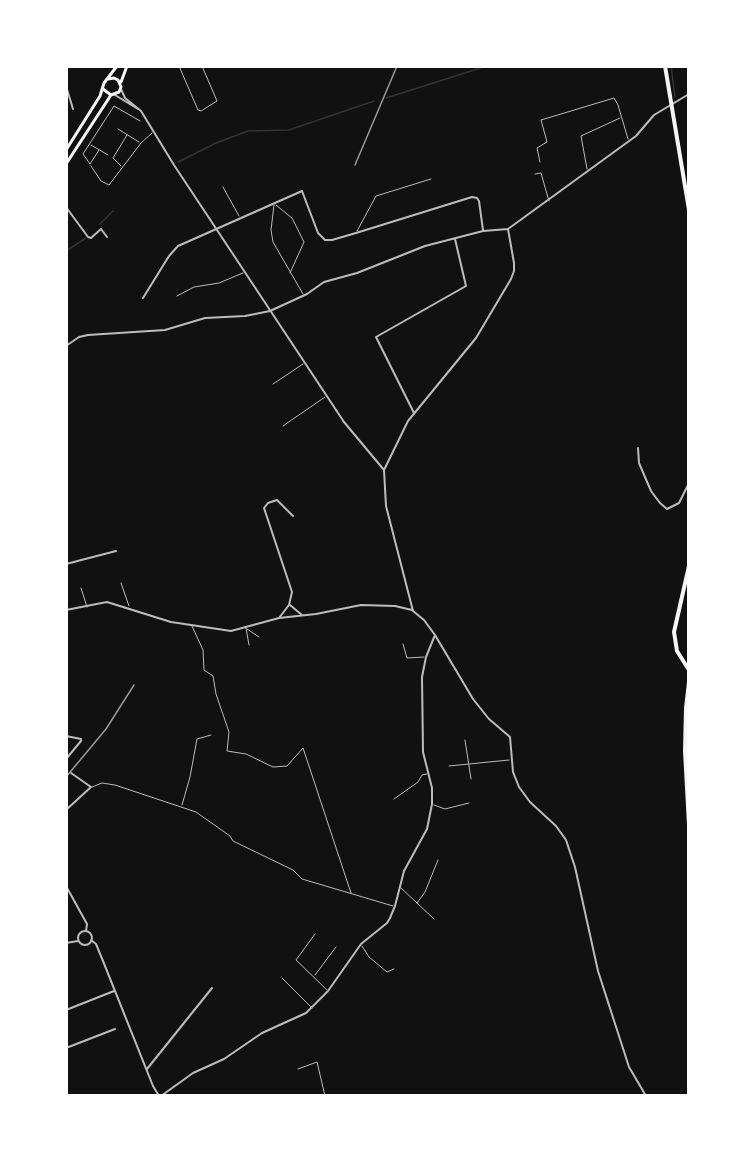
<!DOCTYPE html>
<style>
body{margin:0}
#map{position:relative;width:755px;height:1162px;overflow:hidden;background:#111;font-family:"DejaVu Sans",sans-serif}
canvas{display:block}
.frame{position:absolute;inset:0;border:68px solid #fff;pointer-events:none}
</style>
<div id="map">
<canvas width="755" height="1162"></canvas>
<div class="frame"></div>
</div>
<script>
const context = document.querySelector('canvas').getContext('2d');
context.lineJoin = 'round';
const shape = rows => new Path2D(rows.map(r => 'M' + r).join(''));
function stroke(path, color, width, dash) { context.strokeStyle = color; context.lineWidth = width; context.lineCap = dash ? 'butt' : 'round'; context.setLineDash(dash || []); context.stroke(path); }
stroke(shape([
 [671,66,675,97],
 [386,98,487,66],
 [178,162,216,143,248,131,289,130,374,101],
 [100,224,113,211],
 [66,251,86,238]
]), '#333', 1.5);
stroke(shape([
 [179,66,198,110,201,111,217,101,202,66],
 [118,129,139,142],
 [91,145,108,155],
 [99,150,90,164,83,154,114,106,140,121],
 [540,162,537,148,547,142,541,120,614,98,618,105,628,139],
 [91,166,101,181,109,185,141,143,152,133],
 [121,166,113,158,127,135],
 [587,169,581,136,620,118],
 [535,174,541,173,549,201],
 [223,187,239,216],
 [274,205,271,230,273,242,303,294],
 [276,205,292,218,304,242,290,273],
 [357,231,376,196,431,179],
 [177,296,194,287,219,283,243,273],
 [273,384,303,364],
 [283,426,325,397],
 [121,583,129,606],
 [81,588,87,607],
 [192,626,203,650,204,670,213,676,216,694,229,732,227,751,246,754,273,767,287,766,303,748,351,893],
 [246,628,249,645],
 [247,629,259,637],
 [403,644,407,658,424,657],
 [465,740,471,779],
 [449,766,509,760],
 [92,787,102,783,115,785,196,812,230,836,233,841,293,870,302,879,393,906],
 [394,799,418,782,422,775,427,774],
 [182,805,190,777,197,739,211,735],
 [434,805,445,809,469,803],
 [400,887,434,919],
 [417,903,425,892,438,860],
 [315,934,296,960,327,990],
 [362,946,369,957,387,972,394,969],
 [315,975,336,947],
 [282,978,312,1008],
 [298,1069,317,1062,325,1096]
]), '#bcbcbc', 1);
stroke(shape([
 [66,86,73,109],
 [121,89,125,98,141,111,174,165,344,422,384,470],
 [115,95,138,109],
 [66,207,88,237,91,238,101,229,107,237],
 [508,229,514,263,514,271,511,279,476,338,408,421,384,470,386,506,413,611,424,620,435,635,473,699,489,719,510,737,513,772,519,787,530,802,556,826,566,840,575,867,598,971,608,1002,629,1067,646,1096],
 [143,298,169,256,178,246,302,191,318,233,325,240,332,240,356,233,472,197,477,198,479,201,483,230],
 [66,346,79,337,88,335,165,330,205,318,245,316,270,311,307,294,324,282,357,273,425,246,483,231,508,229,636,136,654,115,689,94],
 [414,413,376,337,466,286,455,239],
 [638,448,639,463,651,491,660,503,667,509,679,503,689,483],
 [66,564,116,551],
 [290,605,302,615],
 [66,610,107,602,171,622,231,631,279,618,316,614,361,605,395,606,412,610],
 [279,618,289,605,292,592,264,508,268,503,277,500,293,516],
 [66,736,81,739,81,741,66,759],
 [66,810,91,787,71,773],
 [66,886,87,924,86,931],
 '78 938a7 7 0 1 1 14 0a7 7 0 1 1-14 0Z',
 [91,940,96,944,103,961,153,1086,159,1096],
 [66,943,78,941],
 [66,1010,114,991],
 [66,1048,115,1029],
 [147,1069,212,988],
 [161,1096,193,1073,224,1059,262,1033,306,1013,328,991,361,944,387,923,390,918,395,906,404,871,427,829,432,804,432,788,423,752,422,677,426,657,435,635]
]), '#bcbcbc', 2);
stroke(shape([
 [121,82,127,66],
 [103,89,111,95,119,92,121,87,118,80,114,78,108,79],
 [66,150,100,96,104,83,117,66],
 [66,164,111,95]
]), '#f5f5f5', 3);
stroke(shape([
 [665,66,689,210],
 [689,566,674,632,677,651,689,670],
 [689,682,686,708,685,751,689,825]
]), '#f5f5f5', 4);
stroke(shape([
 [355,165,397,66],
 [66,777,106,729,134,685]
]), '#9a9a9a', 1.5);
</script>
